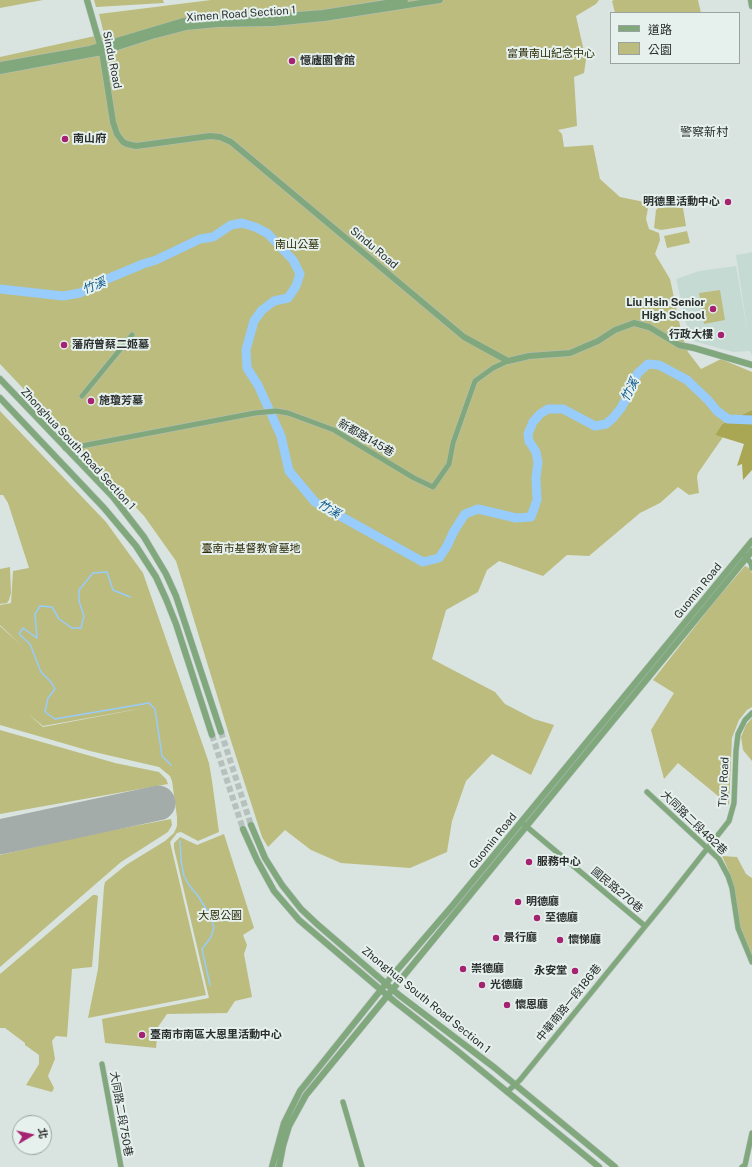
<!DOCTYPE html>
<meta charset="utf-8">
<style>
body{margin:0}
#map{position:relative;width:752px;height:1167px;overflow:hidden;background:#d9e4e1;font-family:"Public Sans","Noto Sans TC",sans-serif}
canvas{display:block}
.legend{position:absolute;left:610px;top:12px;width:130px;height:52px;box-sizing:border-box;background:#e6f1ee;border:1px solid #9ba3a1;margin:0;padding:5px 7px;list-style:none;font-size:12px;color:#2b2f2e}
.legend li{display:flex;align-items:center;gap:8px;height:20px}
.legend b{width:20px;border:1px solid #9ba3a1}
.north{position:absolute;left:12px;top:1115px;width:40px;height:40px;box-sizing:border-box;background:#e6f1ee;border:1px solid #9ba3a1;border-radius:50%;rotate:81deg;font-size:11px;font-weight:700;line-height:16px;text-align:center;color:#2b2f2e}
.north::after{content:'';display:block;margin:auto;width:14px;height:18px;background:#a52270;clip-path:polygon(50% 0,100% 100%,50% 72%,0 100%)}
</style>
<div id="map">
<canvas width="752" height="1167"></canvas>
<ul class="legend">
<li><b style="height:5px;background:#81a87d"></b>道路</li>
<li><b style="height:11px;background:#bcbc7f"></b>公園</li>
</ul>
<div class="north">北</div>
</div>
<script>
const context = document.querySelector('canvas').getContext('2d');
context.lineJoin = 'round';
function paint(path, color) { context.fillStyle = color; context.fill(path, 'evenodd'); }
const shape = rows => new Path2D(rows.map(r => 'M' + r).join(''));
function stroke(path, color, width, dash) { context.strokeStyle = color; context.lineWidth = width; context.lineCap = dash ? 'butt' : 'round'; context.setLineDash(dash || []); context.stroke(path); }
function drawText(font, color, halo, rows, align = 'center') {
  context.font = font + ' "Public Sans","Noto Sans TC",sans-serif'; context.lineWidth = 4; context.setLineDash([]); context.textBaseline = 'middle'; context.strokeStyle = halo; context.fillStyle = color; for (const [text, x, y, turn = 0] of rows) {
    context.save(); context.translate(x, y); context.rotate((+turn || 0) * Math.PI / 180); context.textAlign = isNaN(turn) ? turn : align; if (halo) context.strokeText(text, 0, 0); context.fillText(text, 0, 0); context.restore();
  }
}
paint(shape([
 [752,252,752,356,750,351,733,352,690,340,676,279,699,271,736,266,748,335,736,255,748,253]
]), '#c6dad4');
paint(shape([
 [0,0,43,0,0,8],
 [94,0,163,0,164,3,96,7],
 [211,0,599,0,596,4,576,16,586,60,584,73,574,77,577,126,558,130,562,134,564,147,593,145,600,179,620,197,649,203,646,219,649,229,659,233,660,240,655,254,670,279,682,335,688,352,701,369,721,359,752,372,752,410,722,424,715,435,723,437,698,473,697,477,699,493,689,495,678,487,660,503,640,513,589,556,567,555,543,576,499,561,487,570,478,592,446,610,432,659,495,692,505,704,534,719,554,725,531,775,492,754,466,781,452,821,447,852,410,868,341,863,311,850,285,830,268,847,262,837,231,741,176,561,144,516,0,364,0,57,104,34,99,14],
 [614,0,698,0,701,13,615,13,612,1],
 [682,202,686,226,661,230,654,228,656,210,659,207],
 [687,231,690,243,667,248,664,236],
 [720,290,725,320,704,324,699,293],
 [0,411,106,522,143,573,209,763,212,781,219,832,198,841,181,832,177,833,170,842,206,995,88,1018,98,969,104,887,105,882,126,865,165,841,174,833,177,826,177,817,172,781,170,776,159,767,90,751,0,725,0,626,22,646,0,625,0,605,11,603,13,571,29,568,8,503,3,495,0,495],
 [149,707,43,727,27,713,43,726],
 [745,566,751,569,752,574,752,707,747,710,739,720,732,738,729,805,678,763,664,779,651,730,674,693,653,680,715,601],
 [10,567,11,593,9,600,7,603,0,604,0,569],
 [752,718,752,761,743,750,741,737,746,725],
 [0,730,115,763,159,772,166,779,168,784,0,814],
 [171,819,172,825,168,832,121,862,0,967,0,855,87,835],
 [224,834,254,928,243,935,247,945,244,954,252,997,235,1001,227,1013,167,1014,158,1027,156,1048,105,1043,102,1019,209,998,174,848,174,843,180,837,197,845],
 [722,856,737,857,746,874,752,878,752,958,740,928,734,888,728,869],
 [93,895,96,895,98,896,92,967,72,969,67,1037,56,1036,52,1041,55,1059,48,1076,54,1088,52,1092,26,1085,39,1064,39,1055,25,1045,25,1043,5,1028,0,1028,0,974]
]), '#bcbc7f');
paint(shape([
 [752,410,752,470,743,480,742,464,737,466,744,444,715,435,722,424]
]), '#a9a753');
stroke(shape([
 [130,597,113,590,107,572,93,573,79,590,79,601,84,616,81,628,72,628,59,619,52,607,40,606,35,614,37,638,23,628,19,634,30,644,41,672,51,682,55,689,48,698,45,712,55,719,149,703,155,709,162,756,171,765],
 [180,841,181,860,184,876,189,885,198,896,208,912,214,927,211,937,202,949,210,985]
]), '#98ccfb', 1.5);
stroke(shape([
 [0,289,63,296,80,293,107,279,143,264,156,260,200,239,213,237,231,225,242,223,255,227,267,233,293,260,300,274,296,286,288,298,274,301,262,310,254,321,246,350,247,368,258,385,281,436,289,471,315,502,423,562,439,558,447,546,454,531,465,514,478,509,516,518,531,517,537,500,536,478,538,462,536,452,529,441,528,434,533,422,540,414,548,409,563,409,595,426,606,424,613,418,621,408,626,399,630,387,638,373,648,364,659,365,687,380,708,400,717,411,728,419,752,420]
]), '#98ccfb', 9);
stroke(shape([
 [0,837,158,803]
]), '#a4acaa', 35);
stroke(shape([
 [221,732,251,825],
 [212,735,243,829]
]), '#b6c0bd', 6, [6, 3]);
const minor = shape([
 [82,396,132,335],
 [65,448,76,447,255,413,276,411,288,413,334,430,414,478,433,487,449,464,453,443,475,381,493,368,508,361],
 [744,555,751,563,752,568],
 [647,792,719,859,728,876,732,888,738,928,752,962],
 [521,822,645,926],
 [102,1064,121,1167],
 [507,1092,520,1080,669,897,729,821,734,803,736,751,738,734,745,720,752,713],
 [343,1102,362,1167],
 [742,1167,745,1165,752,1133]
]);
const tertiary = shape([
 [87,0,102,52,113,122,117,134,123,142,127,144,136,146,210,136,220,137,231,142,464,337,508,361,529,356,570,353,598,341,615,330,634,323,649,327,679,345,694,348,752,365],
 [751,0,752,6],
 [0,65,90,49,184,21,216,18,272,17,323,13,405,0],
 [0,71,102,52,155,35,186,27,218,24,273,23,324,18,440,0],
 [0,379,113,497,144,537,166,574,176,596,221,732],
 [0,398,104,508,136,546,156,577,166,599,176,624,212,735],
 [251,825,265,858,282,885,301,909,317,924,399,995,495,1068,615,1167],
 [243,829,257,860,274,891,299,920,394,1001,455,1049,599,1167],
 [272,1167,284,1123,300,1091,392,976,453,905,752,541],
 [279,1167,283,1146,289,1126,306,1095,752,551]
]);
stroke(minor, '#b6c0bd', 6);
stroke(tertiary, '#b6c0bd', 7);
stroke(minor, '#81a87d', 5);
stroke(tertiary, '#81a87d', 6);
for (const [x, y, r, color] of [
 [292,61,4,"#a52270"],
 [65,139,4,"#a52270"],
 [728,202,4,"#a52270"],
 [713,309,4,"#a52270"],
 [721,335,4,"#a52270"],
 [64,345,4,"#a52270"],
 [91,401,4,"#a52270"],
 [529,862,4,"#a52270"],
 [518,902,4,"#a52270"],
 [537,918,4,"#a52270"],
 [496,938,4,"#a52270"],
 [560,940,4,"#a52270"],
 [463,969,4,"#a52270"],
 [575,971,4,"#a52270"],
 [482,985,4,"#a52270"],
 [507,1005,4,"#a52270"],
 [142,1035,4,"#a52270"]
]) { const dot = new Path2D(); dot.arc(x, y, r, 0, 2 * Math.PI); context.fillStyle = color; context.fill(dot); stroke(dot, '#e6f1ee', 1.5); }
drawText('11px', '#2b2f2e', '#e6f1ee', [
 ["Ximen Road Section 1",241,14,-4],
 ["Sindu Road",112,60,79],
 ["Sindu Road",374,248,40],
 ["新都路145巷",366,438,30],
 ["Zhonghua South Road Section 1",78,449,47],
 ["Guomin Road",698,591,-51],
 ["Tiyu Road",724,782,-87],
 ["大同路二段482巷",694,823,44],
 ["Guomin Road",493,841,-51],
 ["國民路270巷",617,890,40],
 ["Zhonghua South Road Section 1",426,1000,39],
 ["中華南路一段186巷",569,1003,-51],
 ["大同路二段750巷",121,1114,80]
]);
drawText('11px', '#2c2b06', '#e6f1ee', [
 ["富貴南山紀念中心",551,54],
 ["南山公墓",297,245],
 ["臺南市基督教會墓地",251,549],
 ["大恩公園",220,916]
]);
drawText('bold 11px', '#2b2f2e', '#e6f1ee', [
 ["憶廬園會館",300,61],
 ["南山府",73,139],
 ["明德里活動中心",720,202,"right"],
 ["Liu Hsin Senior",705,303,"right"],
 ["High School",705,316,"right"],
 ["行政大樓",713,335,"right"],
 ["藩府曾蔡二姬墓",72,345],
 ["施瓊芳墓",99,401],
 ["服務中心",537,862],
 ["明德廳",526,902],
 ["至德廳",545,918],
 ["景行廳",504,938],
 ["懷悌廳",568,940],
 ["崇德廳",471,969],
 ["永安堂",567,971,"right"],
 ["光德廳",490,985],
 ["懷恩廳",515,1005],
 ["臺南市南區大恩里活動中心",150,1035]
], 'left');
drawText('12px', '#2b2f2e', '#e6f1ee', [
 ["警察新村",704,132]
]);
drawText('italic 12px', '#09568b', '#e6f1ee', [
 ["竹溪",94,286,-23],
 ["竹溪",630,390,-63],
 ["竹溪",329,509,31]
]);
</script>
